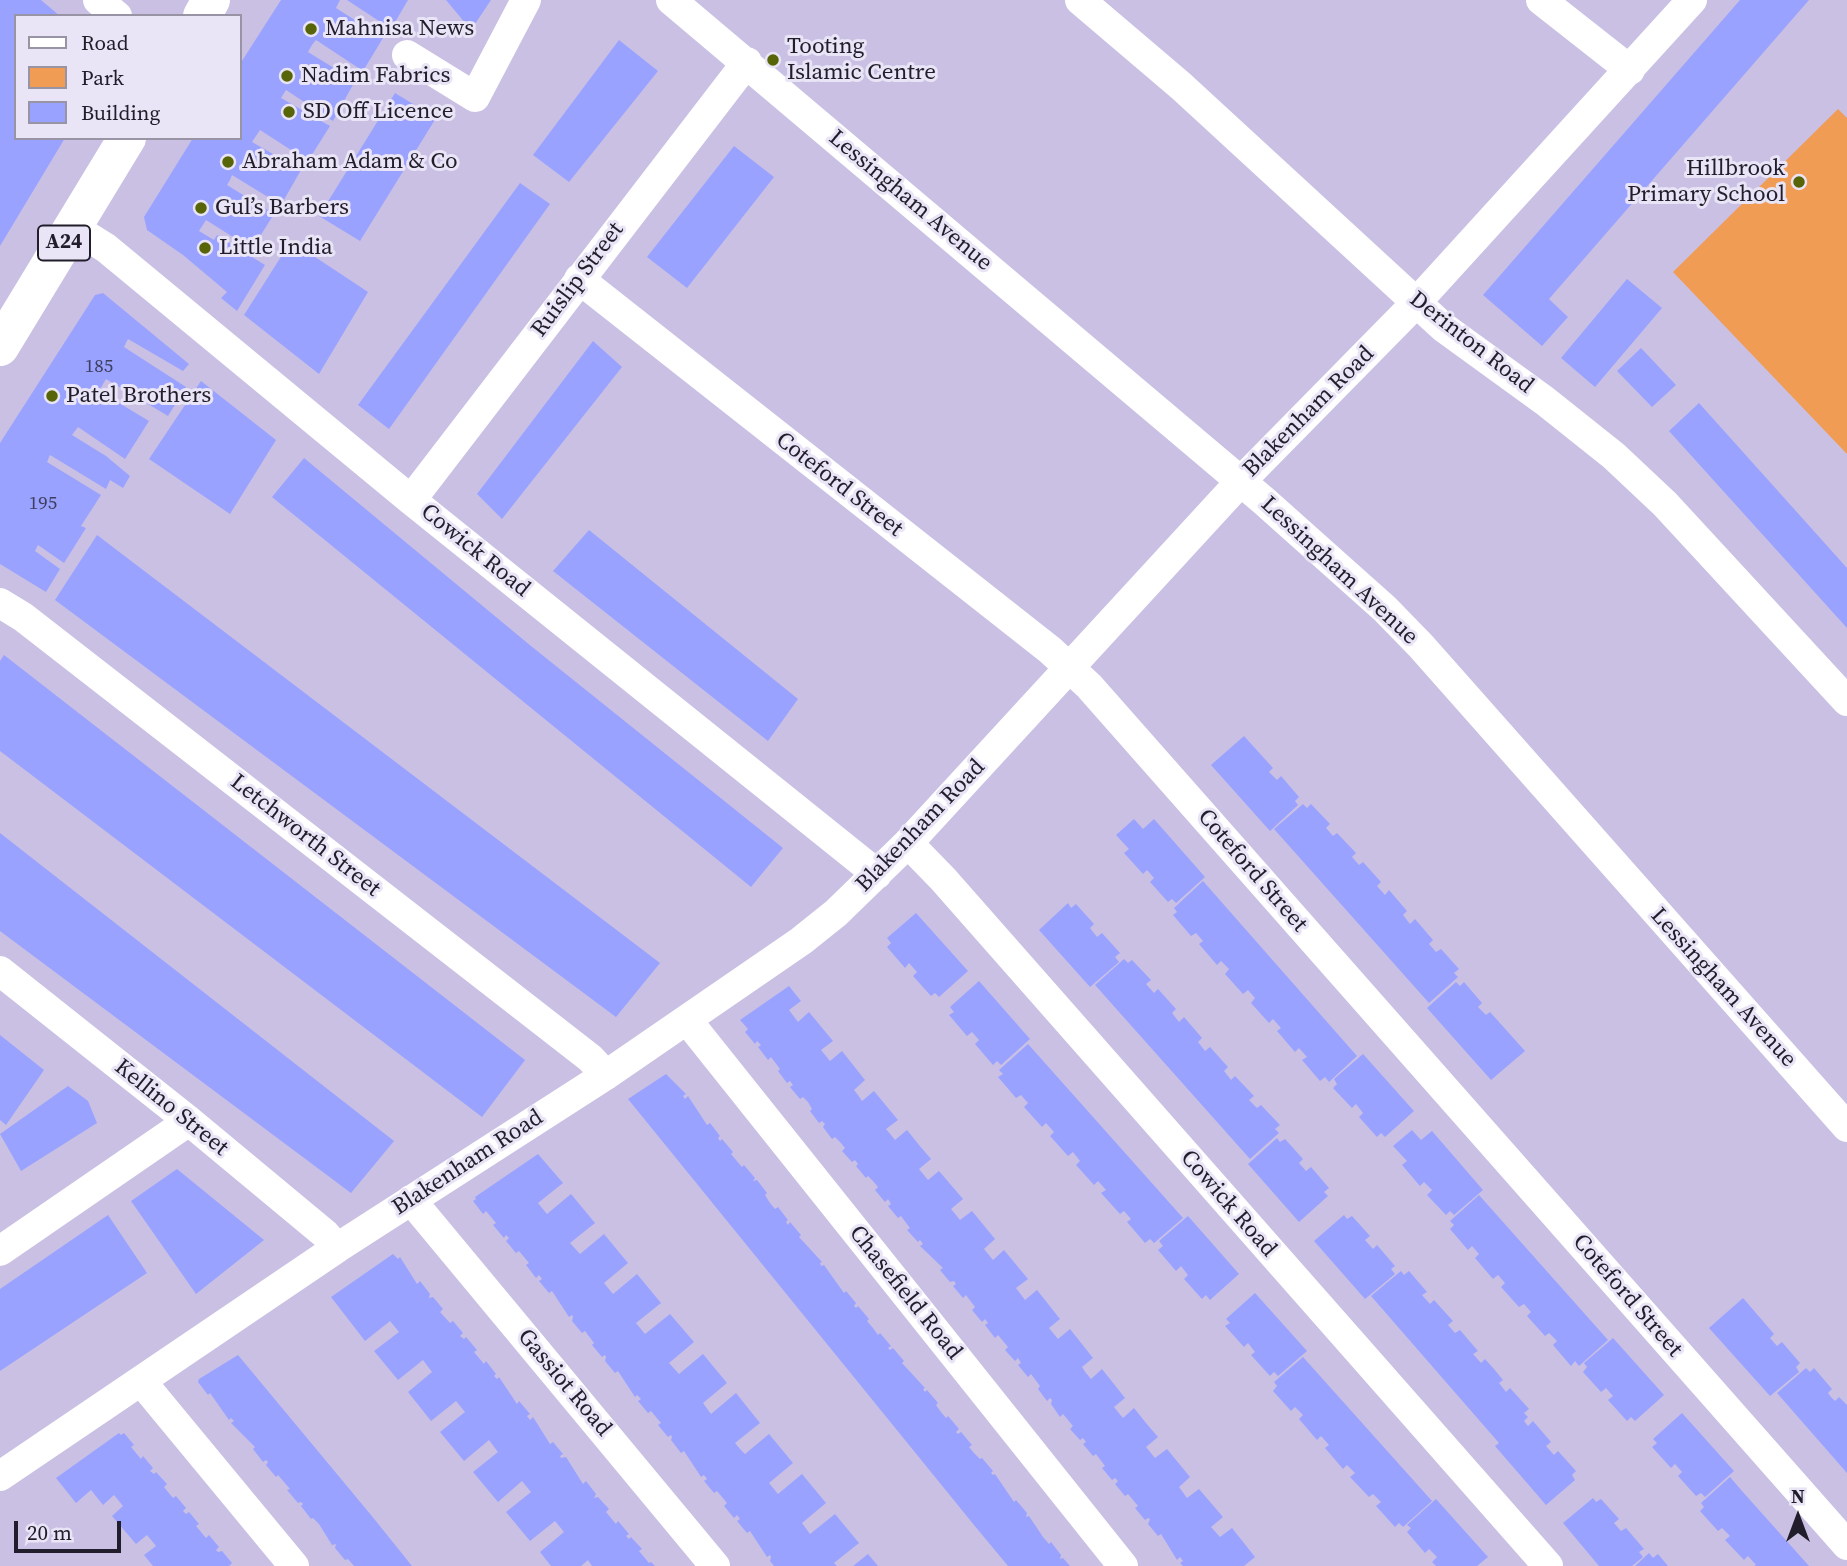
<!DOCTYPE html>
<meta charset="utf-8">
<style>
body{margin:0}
#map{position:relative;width:1847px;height:1566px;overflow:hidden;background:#cac0e4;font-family:"Source Serif 4",serif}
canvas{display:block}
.legend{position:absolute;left:14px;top:14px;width:228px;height:126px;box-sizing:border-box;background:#e9e4f6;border:2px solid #9994a4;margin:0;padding:9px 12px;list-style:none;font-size:21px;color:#211d2a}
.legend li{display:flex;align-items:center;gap:14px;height:35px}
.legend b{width:35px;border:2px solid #9994a4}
.north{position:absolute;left:1763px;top:1482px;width:70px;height:70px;-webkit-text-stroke:5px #e9e4f6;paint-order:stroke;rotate:0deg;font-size:19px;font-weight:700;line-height:28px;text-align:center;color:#211d2a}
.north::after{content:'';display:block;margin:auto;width:24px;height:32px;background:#211d2a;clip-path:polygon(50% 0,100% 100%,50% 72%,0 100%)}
.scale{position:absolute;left:14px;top:1521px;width:107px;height:32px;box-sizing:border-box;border:4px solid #211d2a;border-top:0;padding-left:9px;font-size:21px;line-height:24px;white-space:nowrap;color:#211d2a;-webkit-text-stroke:5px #e9e4f6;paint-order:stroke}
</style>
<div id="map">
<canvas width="1847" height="1566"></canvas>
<ul class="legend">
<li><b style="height:9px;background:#fff"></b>Road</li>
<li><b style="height:19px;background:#f19c54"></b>Park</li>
<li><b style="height:19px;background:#99a2fe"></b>Building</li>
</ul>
<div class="north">N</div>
<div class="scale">20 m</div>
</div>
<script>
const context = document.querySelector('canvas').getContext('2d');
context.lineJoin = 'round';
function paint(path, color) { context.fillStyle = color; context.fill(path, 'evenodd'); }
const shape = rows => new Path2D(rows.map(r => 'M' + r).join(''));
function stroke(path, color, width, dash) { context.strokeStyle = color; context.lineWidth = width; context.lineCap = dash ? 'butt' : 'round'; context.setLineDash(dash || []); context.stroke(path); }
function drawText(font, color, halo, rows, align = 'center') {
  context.font = font + ' "Source Serif 4",serif'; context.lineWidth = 6; context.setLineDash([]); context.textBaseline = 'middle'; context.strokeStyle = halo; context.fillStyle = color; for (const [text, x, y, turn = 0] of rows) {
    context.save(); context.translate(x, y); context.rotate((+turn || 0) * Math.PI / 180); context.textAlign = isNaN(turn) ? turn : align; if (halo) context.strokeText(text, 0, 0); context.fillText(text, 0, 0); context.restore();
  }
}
paint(shape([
 [1838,109,1847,118,1847,454,1673,272]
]), '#f19c54');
paint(shape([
 [0,0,41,0,60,16,16,16,16,138,65,138,0,246],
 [281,0,340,0,336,8,383,38,363,71,316,40,312,45,308,52,355,81,333,121,286,90,281,98,330,126,308,161,260,130,252,142,301,170,281,205,232,175,230,180,227,185,274,214,252,249,206,220,199,231,214,240,217,235,265,265,237,311,221,298,227,292,183,255,147,230,144,217,193,138,240,138,240,64],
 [347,0,408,0,391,29],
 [446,0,491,0,471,30],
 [1740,0,1809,0,1549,299,1568,317,1542,346,1483,295],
 [619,40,658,71,569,182,533,155],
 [395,93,436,118,360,241,319,216],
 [734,146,774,177,687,288,647,257],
 [520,183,550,204,389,429,358,405],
 [291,241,368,292,319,374,244,315],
 [1627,279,1662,308,1595,387,1561,358],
 [103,293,189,364,183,371,128,339,124,347,186,387,168,416,106,379,99,391,149,421,125,459,78,427,72,435,106,456,130,476,123,488,110,480,106,489,50,455,47,462,101,495,81,526,86,528,64,563,38,545,35,551,60,569,46,592,0,564,0,443,95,295],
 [593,341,622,367,502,519,477,494],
 [1641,348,1676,385,1652,407,1617,371],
 [201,381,276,440,230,514,149,459],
 [1699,403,1847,568,1847,628,1669,431],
 [304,458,531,646,783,848,751,887,272,497],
 [589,530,798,699,768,741,553,571],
 [97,535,660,963,616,1017,55,600],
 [4,655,525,1060,482,1117,0,751,0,661],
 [1244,736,1273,768,1269,772,1277,780,1281,776,1299,797,1295,801,1298,805,1270,831,1211,765],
 [1303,804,1307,808,1311,804,1330,824,1326,828,1333,836,1337,833,1356,853,1352,857,1359,865,1363,862,1381,882,1377,886,1385,895,1389,890,1407,911,1403,915,1410,924,1415,919,1433,940,1429,944,1436,952,1441,949,1459,969,1454,973,1458,977,1429,1003,1274,829],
 [1134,819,1143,829,1154,819,1205,877,1176,903,1172,899,1168,902,1150,882,1154,878,1147,870,1143,874,1124,853,1129,849,1116,835],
 [0,833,394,1141,351,1193,0,931],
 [1203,881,1357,1056,1329,1082,1325,1077,1320,1081,1302,1060,1307,1057,1299,1048,1295,1052,1277,1031,1281,1028,1273,1019,1269,1023,1251,1003,1255,998,1248,990,1243,994,1225,974,1229,969,1221,961,1217,965,1199,944,1203,941,1196,933,1191,936,1173,915,1177,912,1174,908],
 [1068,903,1071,908,1076,904,1094,924,1090,928,1097,937,1102,933,1120,953,1115,957,1119,962,1090,987,1039,930],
 [916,913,968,971,939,997,935,993,931,996,913,976,917,972,909,963,905,968,887,947,891,943,887,938],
 [1124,959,1128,963,1132,960,1151,980,1146,984,1154,993,1158,989,1176,1009,1172,1013,1179,1022,1184,1017,1202,1038,1198,1042,1205,1051,1210,1047,1228,1067,1224,1071,1228,1076,1231,1080,1235,1076,1254,1096,1249,1100,1257,1108,1261,1105,1280,1125,1275,1129,1279,1133,1250,1159,1095,985],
 [979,981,1030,1039,1001,1065,997,1061,993,1065,975,1044,979,1040,972,1032,967,1036,949,1015,954,1012,950,1007],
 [1456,982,1460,986,1464,982,1482,1003,1478,1007,1486,1015,1490,1012,1525,1051,1491,1080,1427,1008],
 [789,986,801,1001,789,1010,798,1022,809,1012,833,1041,821,1050,830,1061,842,1051,865,1080,854,1090,858,1095,862,1101,874,1091,898,1120,886,1129,891,1135,895,1140,907,1130,919,1145,931,1159,919,1169,928,1180,939,1171,963,1199,951,1209,956,1215,960,1220,972,1211,995,1239,984,1249,993,1260,1004,1250,1028,1279,1016,1288,1025,1300,1037,1290,1060,1319,1049,1328,1058,1339,1070,1329,1093,1358,1082,1367,1086,1373,1091,1379,1102,1369,1125,1398,1114,1407,1118,1412,1123,1418,1134,1408,1146,1423,1158,1437,1146,1447,1155,1458,1167,1449,1190,1477,1179,1487,1187,1498,1199,1489,1223,1517,1211,1527,1220,1537,1232,1528,1255,1557,1244,1566,1183,1566,1180,1563,1183,1561,1180,1557,1177,1560,1161,1534,1158,1536,1148,1524,1150,1519,1148,1518,1145,1520,1135,1508,1138,1506,1128,1494,1125,1496,1115,1484,1118,1481,1115,1478,1112,1480,1102,1468,1105,1466,1096,1454,1093,1456,1083,1444,1086,1442,1083,1438,1080,1440,1070,1429,1073,1426,1063,1414,1060,1417,1051,1404,1052,1400,1050,1398,1047,1401,1038,1389,1040,1386,1031,1374,1028,1377,1018,1365,1021,1363,1018,1358,1015,1361,1005,1350,1008,1347,998,1335,995,1338,985,1325,988,1323,985,1319,982,1322,972,1310,975,1307,966,1295,963,1298,953,1286,956,1284,954,1281,950,1282,940,1270,943,1268,920,1246,923,1244,920,1240,918,1242,907,1230,910,1228,901,1216,898,1218,888,1206,891,1204,888,1199,885,1202,875,1190,878,1187,873,1181,868,1176,866,1178,856,1166,858,1164,855,1160,852,1162,842,1151,845,1148,840,1142,835,1137,832,1139,823,1127,825,1124,822,1121,819,1123,810,1111,812,1109,808,1102,803,1097,800,1099,790,1087,793,1085,790,1081,787,1083,778,1071,780,1069,771,1057,768,1060,758,1047,761,1045,757,1041,755,1044,745,1032,748,1029,740,1020],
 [0,1035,44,1070,6,1125,0,1120],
 [1028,1044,1183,1218,1154,1243,1150,1239,1145,1243,1127,1222,1131,1219,1124,1211,1120,1214,1101,1193,1106,1190,1098,1181,1094,1185,1076,1165,1080,1161,1073,1152,1068,1156,1050,1136,1054,1132,1046,1123,1042,1127,1024,1107,1028,1103,1021,1095,1016,1098,998,1077,1003,1074,999,1070],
 [1363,1054,1414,1111,1385,1137,1381,1133,1377,1137,1359,1117,1363,1113,1356,1104,1352,1108,1333,1088,1337,1084,1334,1079],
 [666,1074,686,1094,683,1096,685,1099,688,1096,707,1125,710,1123,720,1136,718,1138,720,1141,722,1139,733,1152,731,1154,736,1160,742,1167,744,1165,755,1178,753,1181,757,1180,767,1193,765,1195,770,1203,775,1209,778,1207,788,1220,786,1222,788,1225,790,1222,801,1235,799,1237,822,1262,820,1263,821,1266,824,1265,844,1293,846,1291,856,1303,854,1306,856,1308,858,1306,869,1319,867,1321,873,1328,878,1335,880,1333,891,1346,888,1348,890,1350,893,1348,904,1361,902,1363,925,1388,923,1389,925,1392,927,1390,938,1403,936,1405,941,1412,946,1418,948,1416,959,1429,956,1432,958,1434,961,1432,972,1445,969,1447,974,1453,980,1459,982,1458,993,1471,991,1473,993,1475,995,1474,1014,1502,1016,1500,1027,1513,1026,1517,1029,1516,1043,1537,1049,1544,1051,1542,1061,1555,1060,1559,1063,1558,1070,1566,1008,1566,974,1525,628,1099],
 [68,1086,88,1101,97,1123,21,1171,0,1134],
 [1412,1130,1421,1140,1432,1131,1483,1190,1454,1215,1450,1211,1446,1215,1427,1195,1432,1190,1424,1182,1420,1186,1402,1165,1407,1161,1393,1146],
 [1277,1138,1280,1142,1285,1139,1303,1159,1299,1163,1306,1171,1311,1167,1329,1188,1324,1192,1328,1196,1299,1222,1248,1164],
 [538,1154,563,1183,538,1203,547,1214,571,1194,595,1223,570,1243,580,1254,604,1234,628,1263,604,1283,613,1294,637,1274,661,1303,636,1323,645,1334,670,1314,694,1342,669,1363,679,1374,703,1354,727,1383,703,1403,711,1414,736,1393,760,1423,735,1443,740,1449,745,1454,769,1434,793,1463,769,1483,778,1494,802,1474,826,1503,802,1523,810,1534,835,1514,859,1543,834,1563,837,1566,774,1566,770,1561,771,1557,770,1555,767,1557,750,1531,747,1533,737,1521,740,1519,737,1515,734,1518,724,1506,727,1503,717,1491,714,1493,704,1481,707,1479,704,1475,701,1477,684,1451,681,1453,671,1440,672,1437,671,1435,668,1437,658,1425,661,1423,651,1411,648,1413,638,1401,641,1399,637,1395,635,1397,618,1371,615,1373,605,1361,606,1357,605,1355,602,1357,592,1345,594,1343,585,1331,582,1333,572,1321,573,1317,572,1315,569,1317,552,1291,549,1293,539,1281,542,1279,539,1275,536,1278,526,1265,529,1263,519,1251,516,1253,506,1241,509,1238,506,1235,504,1238,493,1225,496,1223,486,1211,483,1214,473,1201,476,1199,475,1197],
 [177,1169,264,1240,196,1294,131,1201],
 [1479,1195,1608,1340,1579,1366,1575,1361,1571,1366,1553,1345,1557,1341,1549,1333,1545,1336,1527,1316,1531,1312,1524,1304,1519,1307,1501,1287,1505,1283,1498,1275,1493,1279,1475,1258,1479,1254,1472,1246,1468,1250,1450,1229,1454,1225,1450,1221],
 [108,1215,147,1273,0,1371,0,1289],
 [1344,1215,1347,1219,1352,1216,1370,1236,1365,1240,1373,1249,1377,1245,1395,1266,1391,1269,1395,1274,1365,1299,1314,1241],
 [1188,1216,1239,1274,1210,1300,1206,1295,1202,1299,1184,1279,1188,1275,1181,1266,1176,1271,1158,1250,1163,1246,1159,1241],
 [393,1254,398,1259,400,1257,417,1284,420,1281,430,1294,429,1298,433,1297,443,1309,440,1312,450,1323,453,1321,463,1333,460,1336,464,1339,466,1337,477,1350,474,1352,484,1364,486,1361,496,1374,494,1376,497,1379,499,1377,517,1404,519,1401,530,1414,527,1416,530,1420,533,1417,550,1444,553,1442,563,1454,560,1456,561,1458,566,1457,583,1484,586,1481,596,1494,594,1498,598,1497,609,1509,606,1512,616,1524,618,1521,629,1534,626,1536,629,1539,631,1537,642,1549,639,1551,649,1563,651,1562,655,1566,592,1566,588,1560,581,1566,551,1566,540,1552,564,1532,555,1521,530,1541,506,1512,531,1492,522,1481,498,1502,473,1472,498,1452,489,1440,464,1461,440,1432,465,1412,456,1401,431,1421,408,1392,432,1372,423,1360,398,1380,374,1351,399,1332,390,1321,365,1341,331,1297],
 [1401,1271,1404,1275,1409,1271,1427,1292,1422,1295,1430,1304,1434,1300,1453,1321,1448,1325,1455,1333,1460,1330,1478,1351,1473,1354,1481,1363,1485,1359,1494,1369,1503,1380,1499,1383,1506,1392,1510,1388,1529,1409,1524,1413,1528,1417,1524,1421,1528,1426,1533,1421,1551,1442,1546,1446,1554,1455,1558,1451,1576,1471,1572,1475,1575,1480,1546,1505,1495,1446,1499,1443,1371,1296],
 [1255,1293,1307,1351,1278,1376,1274,1372,1270,1376,1251,1355,1255,1352,1248,1343,1244,1347,1225,1326,1230,1323,1226,1319],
 [1743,1298,1774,1334,1770,1338,1777,1346,1782,1342,1800,1363,1796,1367,1799,1372,1770,1396,1709,1328],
 [1613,1338,1664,1395,1635,1421,1631,1417,1627,1421,1608,1400,1613,1396,1606,1388,1601,1392,1583,1372,1587,1367,1584,1363],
 [238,1355,371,1515,412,1566,354,1566,348,1559,345,1560,335,1548,336,1544,332,1545,319,1524,313,1518,311,1519,301,1506,303,1504,301,1502,298,1503,287,1490,290,1489,278,1475,276,1477,266,1465,268,1462,266,1460,263,1462,253,1449,255,1447,231,1423,234,1421,231,1418,229,1420,210,1393,208,1395,198,1382,199,1379],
 [1303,1357,1432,1501,1403,1527,1399,1523,1395,1527,1376,1506,1381,1502,1373,1494,1369,1497,1350,1477,1355,1473,1347,1465,1343,1469,1325,1448,1329,1445,1321,1436,1317,1440,1299,1419,1303,1415,1295,1407,1291,1411,1273,1391,1277,1386,1274,1382],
 [1806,1368,1810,1372,1814,1368,1832,1389,1828,1393,1831,1397,1835,1401,1839,1397,1847,1405,1847,1473,1777,1393],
 [1682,1413,1734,1471,1705,1497,1701,1493,1696,1496,1678,1476,1682,1472,1675,1464,1671,1468,1652,1447,1657,1443,1653,1439],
 [119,1433,121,1435,124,1433,134,1445,131,1447,141,1459,143,1456,153,1468,150,1471,154,1474,156,1472,167,1484,164,1487,173,1498,176,1496,186,1508,183,1511,186,1514,189,1512,199,1524,196,1526,206,1538,209,1535,219,1547,216,1550,218,1552,222,1551,232,1563,229,1566,153,1566,144,1555,156,1546,147,1535,136,1544,112,1516,123,1506,114,1495,103,1505,91,1490,76,1503,56,1478],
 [1730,1477,1742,1491,1809,1566,1754,1566,1756,1565,1748,1556,1744,1560,1725,1540,1730,1536,1722,1528,1718,1531,1700,1511,1704,1507,1701,1503],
 [1593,1498,1596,1502,1601,1499,1619,1519,1614,1523,1621,1531,1626,1528,1644,1549,1639,1552,1643,1557,1632,1566,1599,1566,1563,1523],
 [1436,1499,1488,1557,1477,1566,1436,1566,1432,1562,1437,1557,1429,1549,1425,1553,1407,1532,1411,1528,1407,1525],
 [1649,1553,1653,1558,1658,1554,1668,1566,1635,1566],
 [868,1554,878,1566,853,1566]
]), '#99a2fe');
stroke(shape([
 [98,0,117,16],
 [671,0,1264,501,1385,609,1421,646,1847,1127],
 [1080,0,1181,86,1443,327,1545,401,1614,456,1665,504,1847,701],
 [1541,0,1630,70],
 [407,55,475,97,526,0],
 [74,228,106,248,411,500,877,874],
 [579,279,1050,650,1089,686,1847,1545],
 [411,500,747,62],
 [0,603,23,617,590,1058,606,1075],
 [908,843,943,879,1548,1566],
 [0,971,189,1121,325,1234,337,1248],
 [687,1020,1123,1566],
 [411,1200,715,1566],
 [0,1251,189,1121],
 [141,1381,294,1566],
 [0,1476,337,1248,606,1075,801,941,836,913,908,843,1241,481,1415,304,1692,0]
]), '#fff', 30);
stroke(shape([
 [202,16,211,0],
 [0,347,127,138]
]), '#fff', 38);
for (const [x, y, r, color] of [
 [311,29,7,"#576408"],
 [773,60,7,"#576408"],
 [287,76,7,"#576408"],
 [289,112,7,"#576408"],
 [228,162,7,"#576408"],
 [1799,182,7,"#576408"],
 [201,208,7,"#576408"],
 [205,248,7,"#576408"],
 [52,396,7,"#576408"]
]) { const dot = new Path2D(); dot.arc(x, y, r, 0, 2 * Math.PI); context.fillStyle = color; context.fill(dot); stroke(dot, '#e9e4f6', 2.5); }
drawText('19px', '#3f3e5f', null, [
 ["185",99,367],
 ["195",43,504]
]);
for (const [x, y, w] of [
 [64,243,52]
]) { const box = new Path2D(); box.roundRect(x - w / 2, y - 17.5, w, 35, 5); context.fillStyle = '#e9e4f6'; context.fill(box); stroke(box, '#211d2a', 2); }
drawText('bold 21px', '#211d2a', null, [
 ["A24",64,243]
]);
drawText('23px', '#211d2a', '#e9e4f6', [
 ["Mahnisa News",325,29],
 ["Tooting",787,47],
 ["Islamic Centre",787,73],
 ["Nadim Fabrics",301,76],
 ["SD Off Licence",303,112],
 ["Abraham Adam & Co",242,162],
 ["Hillbrook",1785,169,"right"],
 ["Primary School",1785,195,"right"],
 ["Gul’s Barbers",215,208],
 ["Little India",219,248],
 ["Patel Brothers",66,396]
], 'left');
drawText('23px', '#211d2a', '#e9e4f6', [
 ["Lessingham Avenue",910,201,40],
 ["Ruislip Street",578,280,-53],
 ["Derinton Road",1471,343,38],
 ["Blakenham Road",1309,412,-45],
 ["Coteford Street",839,485,38],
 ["Cowick Road",475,551,39],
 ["Lessingham Avenue",1339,571,43],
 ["Blakenham Road",921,826,-46],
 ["Letchworth Street",305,836,38],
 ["Coteford Street",1252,871,49],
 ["Lessingham Avenue",1723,988,48],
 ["Kellino Street",171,1108,39],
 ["Blakenham Road",468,1163,-33],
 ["Cowick Road",1228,1204,49],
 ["Chasefield Road",905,1293,51],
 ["Coteford Street",1627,1296,49],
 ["Gassiot Road",564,1383,50]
]);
</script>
